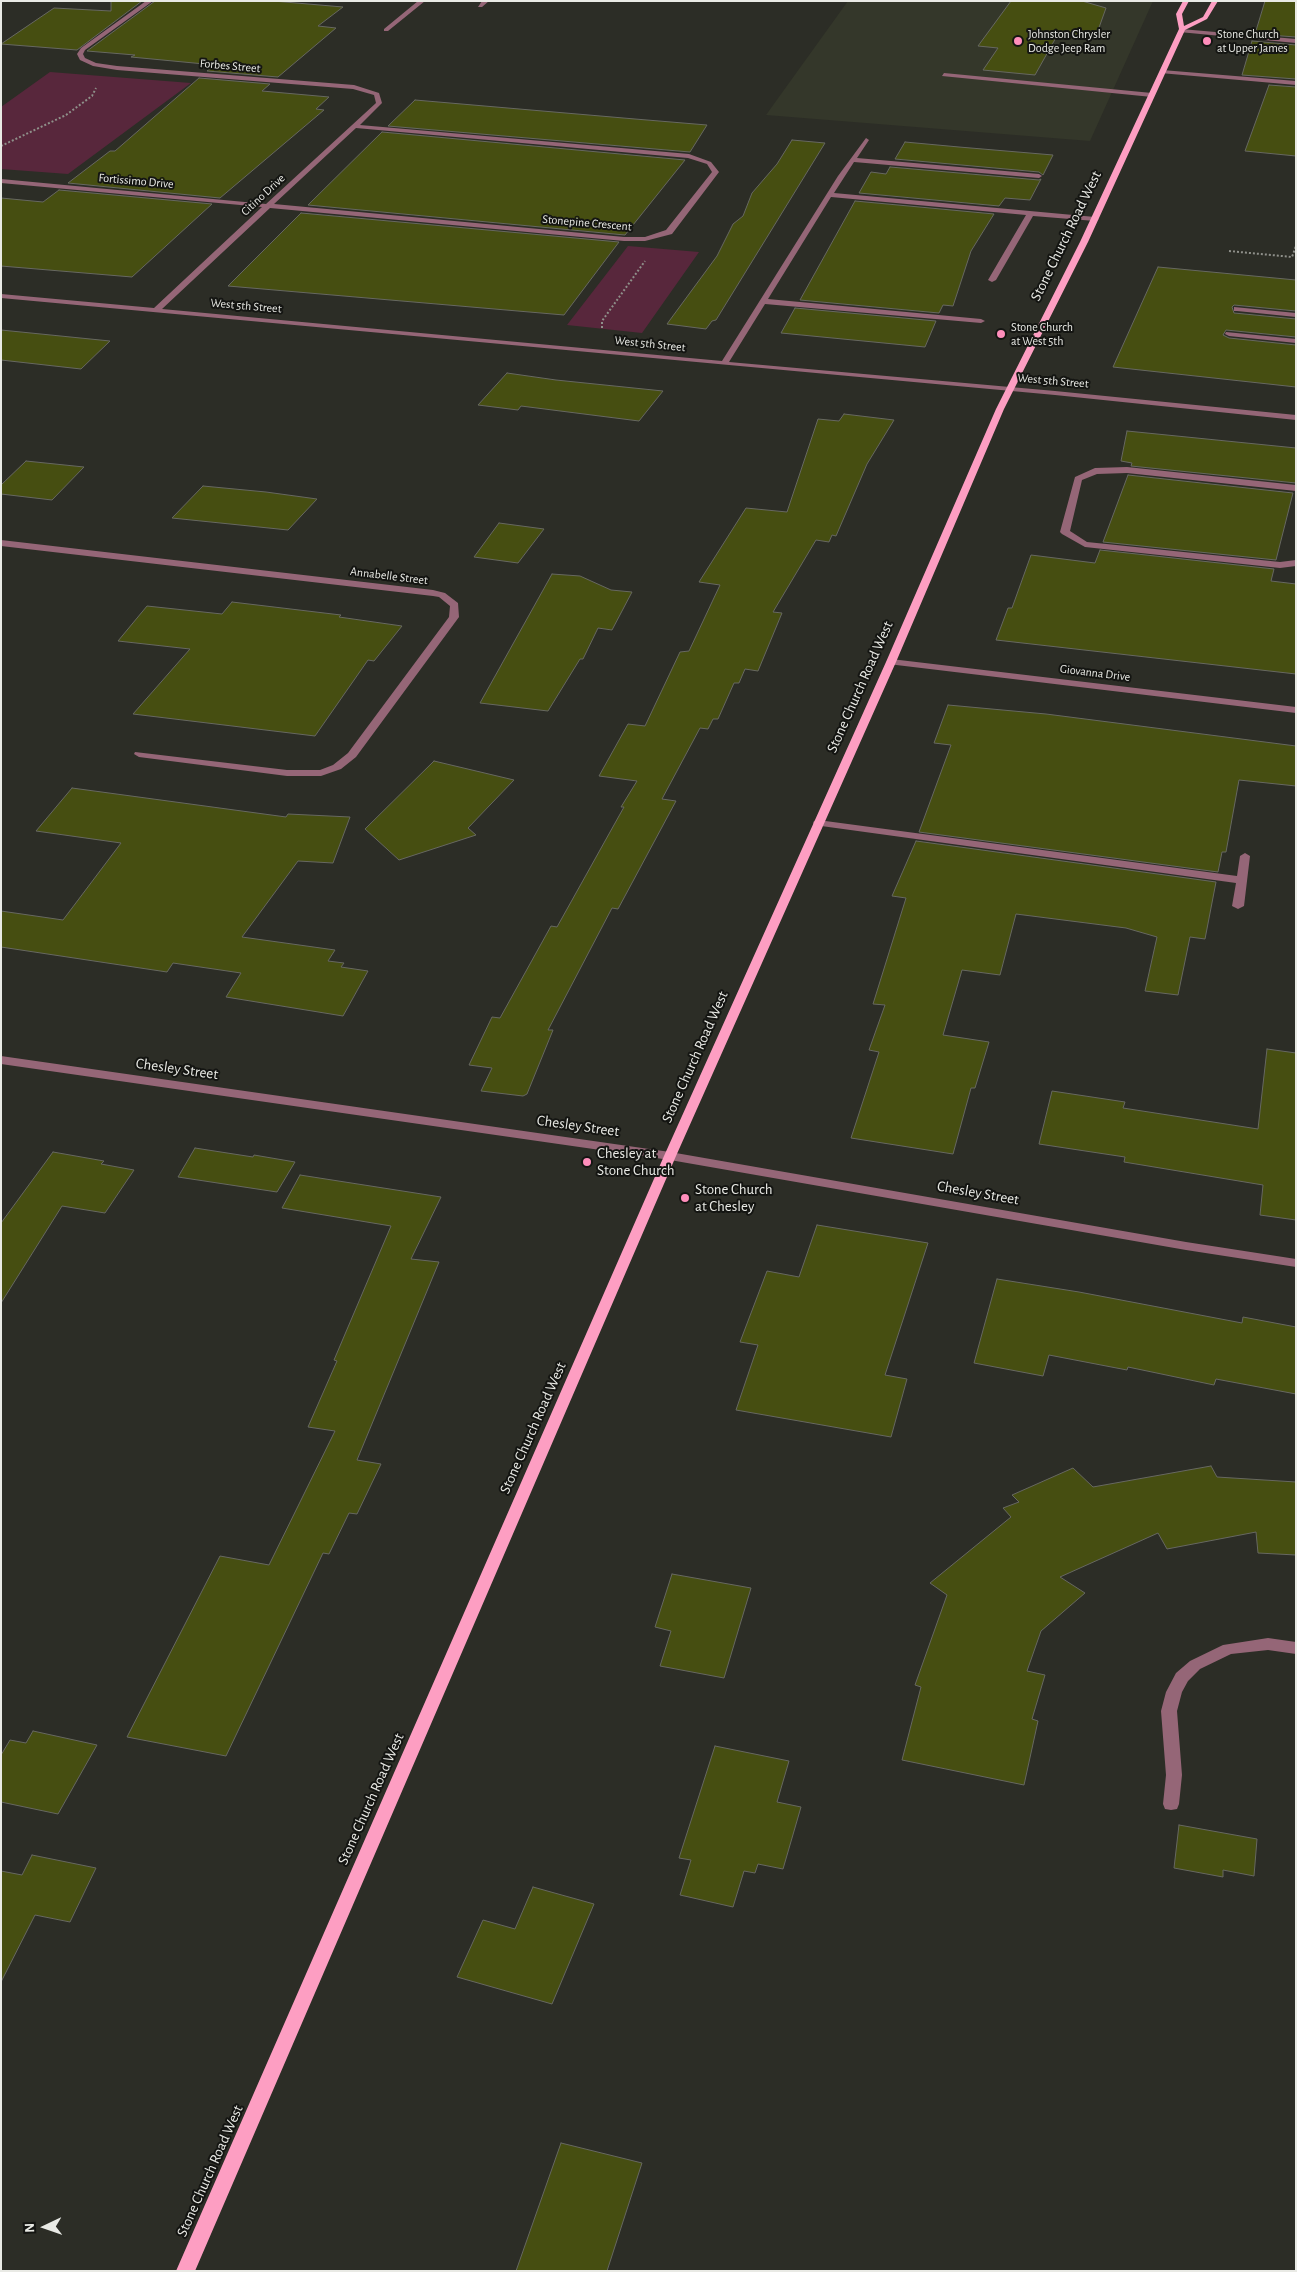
<!DOCTYPE html>
<style>
body{margin:0}
#map{position:relative;width:1297px;height:2272px;overflow:hidden;background:#2c2d26;font-family:"Alegreya Sans",sans-serif}
canvas{display:block}
.frame{position:absolute;inset:0;border:2px solid #e9eae5;pointer-events:none}
.north{position:absolute;left:20px;top:2202px;width:50px;height:50px;-webkit-text-stroke:4px #141512;paint-order:stroke;rotate:267deg;font-size:14px;font-weight:700;line-height:20px;text-align:center;color:#e9eae5}
.north::after{content:'';display:block;margin:auto;width:18px;height:22px;background:#e9eae5;clip-path:polygon(50% 0,100% 100%,50% 72%,0 100%)}
</style>
<div id="map">
<canvas width="1297" height="2272"></canvas>
<div class="frame"></div>
<div class="north">N</div>
</div>
<script>
const context = document.querySelector('canvas').getContext('2d');
context.lineJoin = 'round';
function paint(path, color) { context.fillStyle = color; context.fill(path, 'evenodd'); }
const shape = rows => new Path2D(rows.map(r => 'M' + r).join(''));
function stroke(path, color, width, dash) { context.strokeStyle = color; context.lineWidth = width; context.lineCap = dash ? 'butt' : 'round'; context.setLineDash(dash || []); context.stroke(path); }
function drawText(font, color, halo, rows, align = 'center') {
  context.font = font + ' "Alegreya Sans",sans-serif'; context.lineWidth = 4; context.setLineDash([]); context.textBaseline = 'middle'; context.strokeStyle = halo; context.fillStyle = color; for (const [text, x, y, turn = 0] of rows) {
    context.save(); context.translate(x, y); context.rotate((+turn || 0) * Math.PI / 180); context.textAlign = isNaN(turn) ? turn : align; if (halo) context.strokeText(text, 0, 0); context.fillText(text, 0, 0); context.restore();
  }
}
paint(shape([
 [848,1,1153,1,1090,141,766,115]
]), '#34372a');
paint(shape([
 [50,72,191,83,68,174,1,169,1,107],
 [628,246,699,252,642,333,567,325]
]), '#58273c');
const building = shape([
 [111,1,142,1,77,50,1,44,54,8,111,11,111,1],
 [155,1,273,1,343,7,318,26,336,28,278,77,207,71,215,65,131,57,135,55,87,51,155,1],
 [1011,1,1082,1,1106,8,1096,36,1058,34,1035,75,983,70,998,48,978,46,1011,1],
 [1265,1,1296,1,1296,37,1255,34,1265,1],
 [1252,41,1296,45,1296,79,1242,75,1252,41],
 [199,78,270,84,262,91,329,97,316,109,324,110,220,198,68,183,110,151,115,151,199,78],
 [1269,85,1296,87,1296,156,1245,151,1269,85],
 [415,100,635,119,707,125,690,152,388,126,415,100],
 [382,132,685,160,625,235,308,205,382,132],
 [792,140,825,143,716,320,712,321,706,329,667,324,717,256,733,224,743,216,752,193,777,164,792,140],
 [905,142,959,147,1053,155,1043,175,1039,172,895,159,905,142],
 [890,167,1039,180,1041,179,1030,200,1005,198,999,206,859,193,871,172,886,174,890,167],
 [59,190,212,204,132,277,1,266,1,198,43,202,59,190],
 [855,201,994,214,971,251,953,306,943,305,939,313,800,300,855,201],
 [301,213,619,242,564,315,228,286,301,213],
 [1158,267,1296,280,1296,311,1234,305,1232,307,1234,313,1296,319,1296,337,1226,330,1223,335,1229,338,1296,345,1296,387,1113,367,1158,267],
 [795,308,936,321,925,347,781,333,795,308],
 [1,330,110,341,81,369,1,360,1,330],
 [507,373,556,380,663,391,639,421,521,406,518,410,478,405,507,373],
 [844,414,894,420,867,464,836,536,832,535,829,542,816,540,773,612,782,613,758,671,745,669,739,683,734,683,718,719,713,719,708,729,700,728,662,799,676,801,618,909,612,908,548,1030,553,1030,527,1094,523,1096,481,1091,492,1068,469,1065,492,1017,500,1018,551,926,557,927,624,807,621,807,637,781,599,776,628,724,645,726,680,652,689,651,720,585,699,582,746,508,787,512,818,419,839,421,844,414],
 [1127,431,1296,448,1296,483,1131,466,1132,463,1121,461,1127,431],
 [26,461,84,467,52,500,1,494,1,485,26,461],
 [1128,475,1293,493,1276,560,1103,542,1128,475],
 [203,486,266,492,317,499,288,530,172,518,203,486],
 [499,523,544,529,518,563,474,557,499,523],
 [1100,550,1274,569,1271,581,1296,584,1296,674,996,640,1008,608,1012,608,1031,555,1095,563,1100,550],
 [552,574,580,576,611,590,632,592,612,630,598,628,583,659,580,659,548,711,480,703,552,574],
 [232,602,341,615,339,617,402,626,374,661,368,660,315,736,133,714,190,649,118,641,147,606,222,614,232,602],
 [948,705,1046,714,1296,746,1296,786,1239,780,1226,852,1222,852,1218,872,919,832,951,745,934,743,948,705],
 [434,761,514,780,468,828,476,835,399,860,365,829,434,761],
 [72,788,286,817,288,814,350,817,333,863,298,861,242,937,335,950,328,961,344,963,341,967,368,971,343,1016,226,997,241,973,173,963,167,972,1,947,1,911,63,920,121,843,36,831,72,788],
 [916,841,1216,882,1205,939,1190,937,1178,995,1145,991,1157,937,1126,928,1016,914,1000,975,962,970,943,1035,989,1042,975,1088,971,1088,953,1154,851,1138,879,1052,869,1050,885,1005,873,1004,906,898,892,896,916,841],
 [1267,1049,1296,1053,1296,1220,1260,1215,1263,1185,1124,1162,1125,1157,1039,1144,1052,1091,1125,1102,1123,1108,1258,1129,1267,1049],
 [195,1148,253,1157,254,1155,295,1162,277,1192,178,1177,195,1148],
 [53,1152,104,1161,101,1164,134,1170,105,1213,62,1206,1,1303,1,1223,53,1152],
 [300,1175,441,1197,411,1259,439,1262,357,1460,381,1464,357,1514,349,1513,329,1554,323,1553,226,1756,127,1737,220,1556,269,1565,335,1431,308,1427,337,1361,334,1360,391,1226,282,1208,300,1175],
 [817,1225,928,1243,885,1375,907,1379,891,1437,736,1410,758,1345,740,1342,767,1271,799,1277,817,1225],
 [997,1279,1079,1292,1242,1323,1243,1317,1296,1327,1296,1394,1216,1379,1214,1385,1128,1367,1127,1370,1049,1355,1043,1376,974,1363,997,1279],
 [1211,1466,1217,1477,1296,1482,1296,1555,1258,1553,1256,1532,1167,1549,1158,1533,1060,1577,1085,1593,1041,1631,1027,1671,1045,1675,1032,1719,1038,1721,1024,1785,902,1760,921,1687,915,1685,947,1595,930,1583,1011,1517,1003,1508,1019,1502,1012,1495,1073,1468,1093,1487,1211,1466],
 [672,1574,751,1588,724,1678,660,1666,671,1631,655,1627,672,1574],
 [33,1731,97,1745,58,1814,1,1802,1,1755,10,1740,26,1743,33,1731],
 [715,1746,789,1761,777,1802,801,1807,783,1869,758,1864,755,1873,744,1871,733,1907,680,1895,691,1860,679,1858,715,1746],
 [1179,1825,1257,1839,1254,1876,1223,1870,1223,1877,1174,1868,1179,1825],
 [32,1855,96,1868,70,1922,35,1915,1,1982,1,1871,22,1875,32,1855],
 [533,1887,594,1904,552,2004,457,1977,483,1920,515,1929,533,1887],
 [561,2143,642,2163,607,2271,516,2271,561,2143]
]);
paint(building, '#464e11');
stroke(building, '#676861', 1);
stroke(shape([
 [1,146,66,115,92,96,96,88],
 [1229,251,1292,257,1296,246],
 [602,328,602,321,645,261]
]), '#8f908a', 2, [2, 2]);
paint(shape([
 [146,1,153,1,85,50,83,54,85,58,96,63,117,66,354,85,379,93,382,103,360,125,689,154,711,162,719,172,672,234,645,241,624,241,270,208,162,309,722,361,838,176,866,138,869,140,857,158,1039,174,1042,176,1039,178,854,162,834,193,1095,217,1099,219,1095,221,1033,216,996,280,992,282,988,280,1026,215,831,197,768,299,981,319,985,321,981,323,765,304,729,362,1055,391,1296,415,1296,420,1055,395,1,298,1,294,154,308,262,207,1,183,1,179,266,204,376,103,374,95,353,89,117,70,93,66,80,60,77,54,81,48,146,1],
 [356,128,688,158,707,164,712,172,666,230,645,237,624,237,274,204,356,128],
 [418,1,425,1,388,31,384,31,384,29,418,1],
 [482,1,489,1,482,7,478,7,482,1],
 [1181,29,1296,39,1296,43,1179,32,1181,29],
 [1162,70,1296,81,1296,85,1160,73,1162,70],
 [944,73,1152,93,1155,95,1152,97,942,76,944,73],
 [1234,307,1296,313,1296,317,1237,311,1234,311,1234,307],
 [1226,332,1296,339,1296,343,1229,336,1225,334,1226,332],
 [1127,467,1296,485,1296,491,1127,473,1097,474,1082,480,1070,531,1087,542,1280,562,1296,560,1296,566,1280,568,1085,547,1062,534,1060,532,1075,477,1095,468,1127,467],
 [1,540,433,590,445,593,458,603,459,617,356,757,341,769,321,776,287,776,139,757,134,754,135,752,287,770,320,770,333,765,348,753,449,617,450,606,439,597,433,596,1,546,1,540],
 [891,659,1296,707,1296,713,888,664,886,662,891,659],
 [818,820,1237,876,1240,856,1245,853,1250,856,1244,906,1238,909,1232,906,1236,883,814,825,813,823,814,821,818,820],
 [1,1056,670,1152,1186,1242,1296,1259,1296,1267,1186,1250,670,1160,1,1064,1,1056],
 [1268,1638,1296,1642,1296,1654,1268,1650,1231,1654,1200,1669,1188,1681,1182,1692,1177,1711,1182,1775,1179,1804,1177,1809,1171,1810,1165,1809,1163,1804,1166,1775,1161,1711,1166,1692,1176,1673,1190,1661,1223,1645,1268,1638]
]), '#956677');
paint(shape([
 [1183,1,1189,1,1182,14,1184,26,1203,17,1212,1,1218,1,1207,19,1185,30,1088,242,1004,409,896,662,676,1156,195,2271,176,2271,664,1156,886,662,996,409,1080,242,1179,29,1176,14,1183,1]
]), '#fd9ec2');
for (const [x, y, r, color] of [
 [1018,41,5,"#ff8ebb"],
 [1207,41,5,"#ff8ebb"],
 [1001,334,5,"#ff8ebb"],
 [587,1162,5,"#ff8ebb"],
 [685,1198,5,"#ff8ebb"]
]) { const dot = new Path2D(); dot.arc(x, y, r, 0, 2 * Math.PI); context.fillStyle = color; context.fill(dot); stroke(dot, '#141512', 2); }
drawText('12px', '#e9eae5', '#141512', [
 ["Johnston Chrysler",1028,34],
 ["Dodge Jeep Ram",1028,48],
 ["Stone Church",1217,34],
 ["at Upper James",1217,48],
 ["Stone Church",1011,327],
 ["at West 5th",1011,341]
], 'left');
drawText('12px', '#e9eae5', '#141512', [
 ["Forbes Street",230,66,5],
 ["Fortissimo Drive",136,181,5],
 ["Citino Drive",263,195,-43],
 ["Stonepine Crescent",587,223,5],
 ["West 5th Street",246,306,5],
 ["West 5th Street",650,344,6],
 ["West 5th Street",1053,381,5],
 ["Annabelle Street",389,576,7],
 ["Giovanna Drive",1095,673,7]
]);
drawText('15px', '#e9eae5', '#141512', [
 ["Stone Church Road West",1066,236,-64],
 ["Stone Church Road West",860,687,-66],
 ["Stone Church Road West",695,1057,-66],
 ["Chesley Street",177,1069,8],
 ["Chesley Street",578,1126,8],
 ["Chesley Street",978,1193,10],
 ["Stone Church Road West",533,1428,-66],
 ["Stone Church Road West",371,1799,-66],
 ["Stone Church Road West",210,2171,-66]
]);
drawText('15px', '#e9eae5', '#141512', [
 ["Chesley at",597,1153],
 ["Stone Church",597,1170],
 ["Stone Church",695,1189],
 ["at Chesley",695,1206]
], 'left');
</script>
